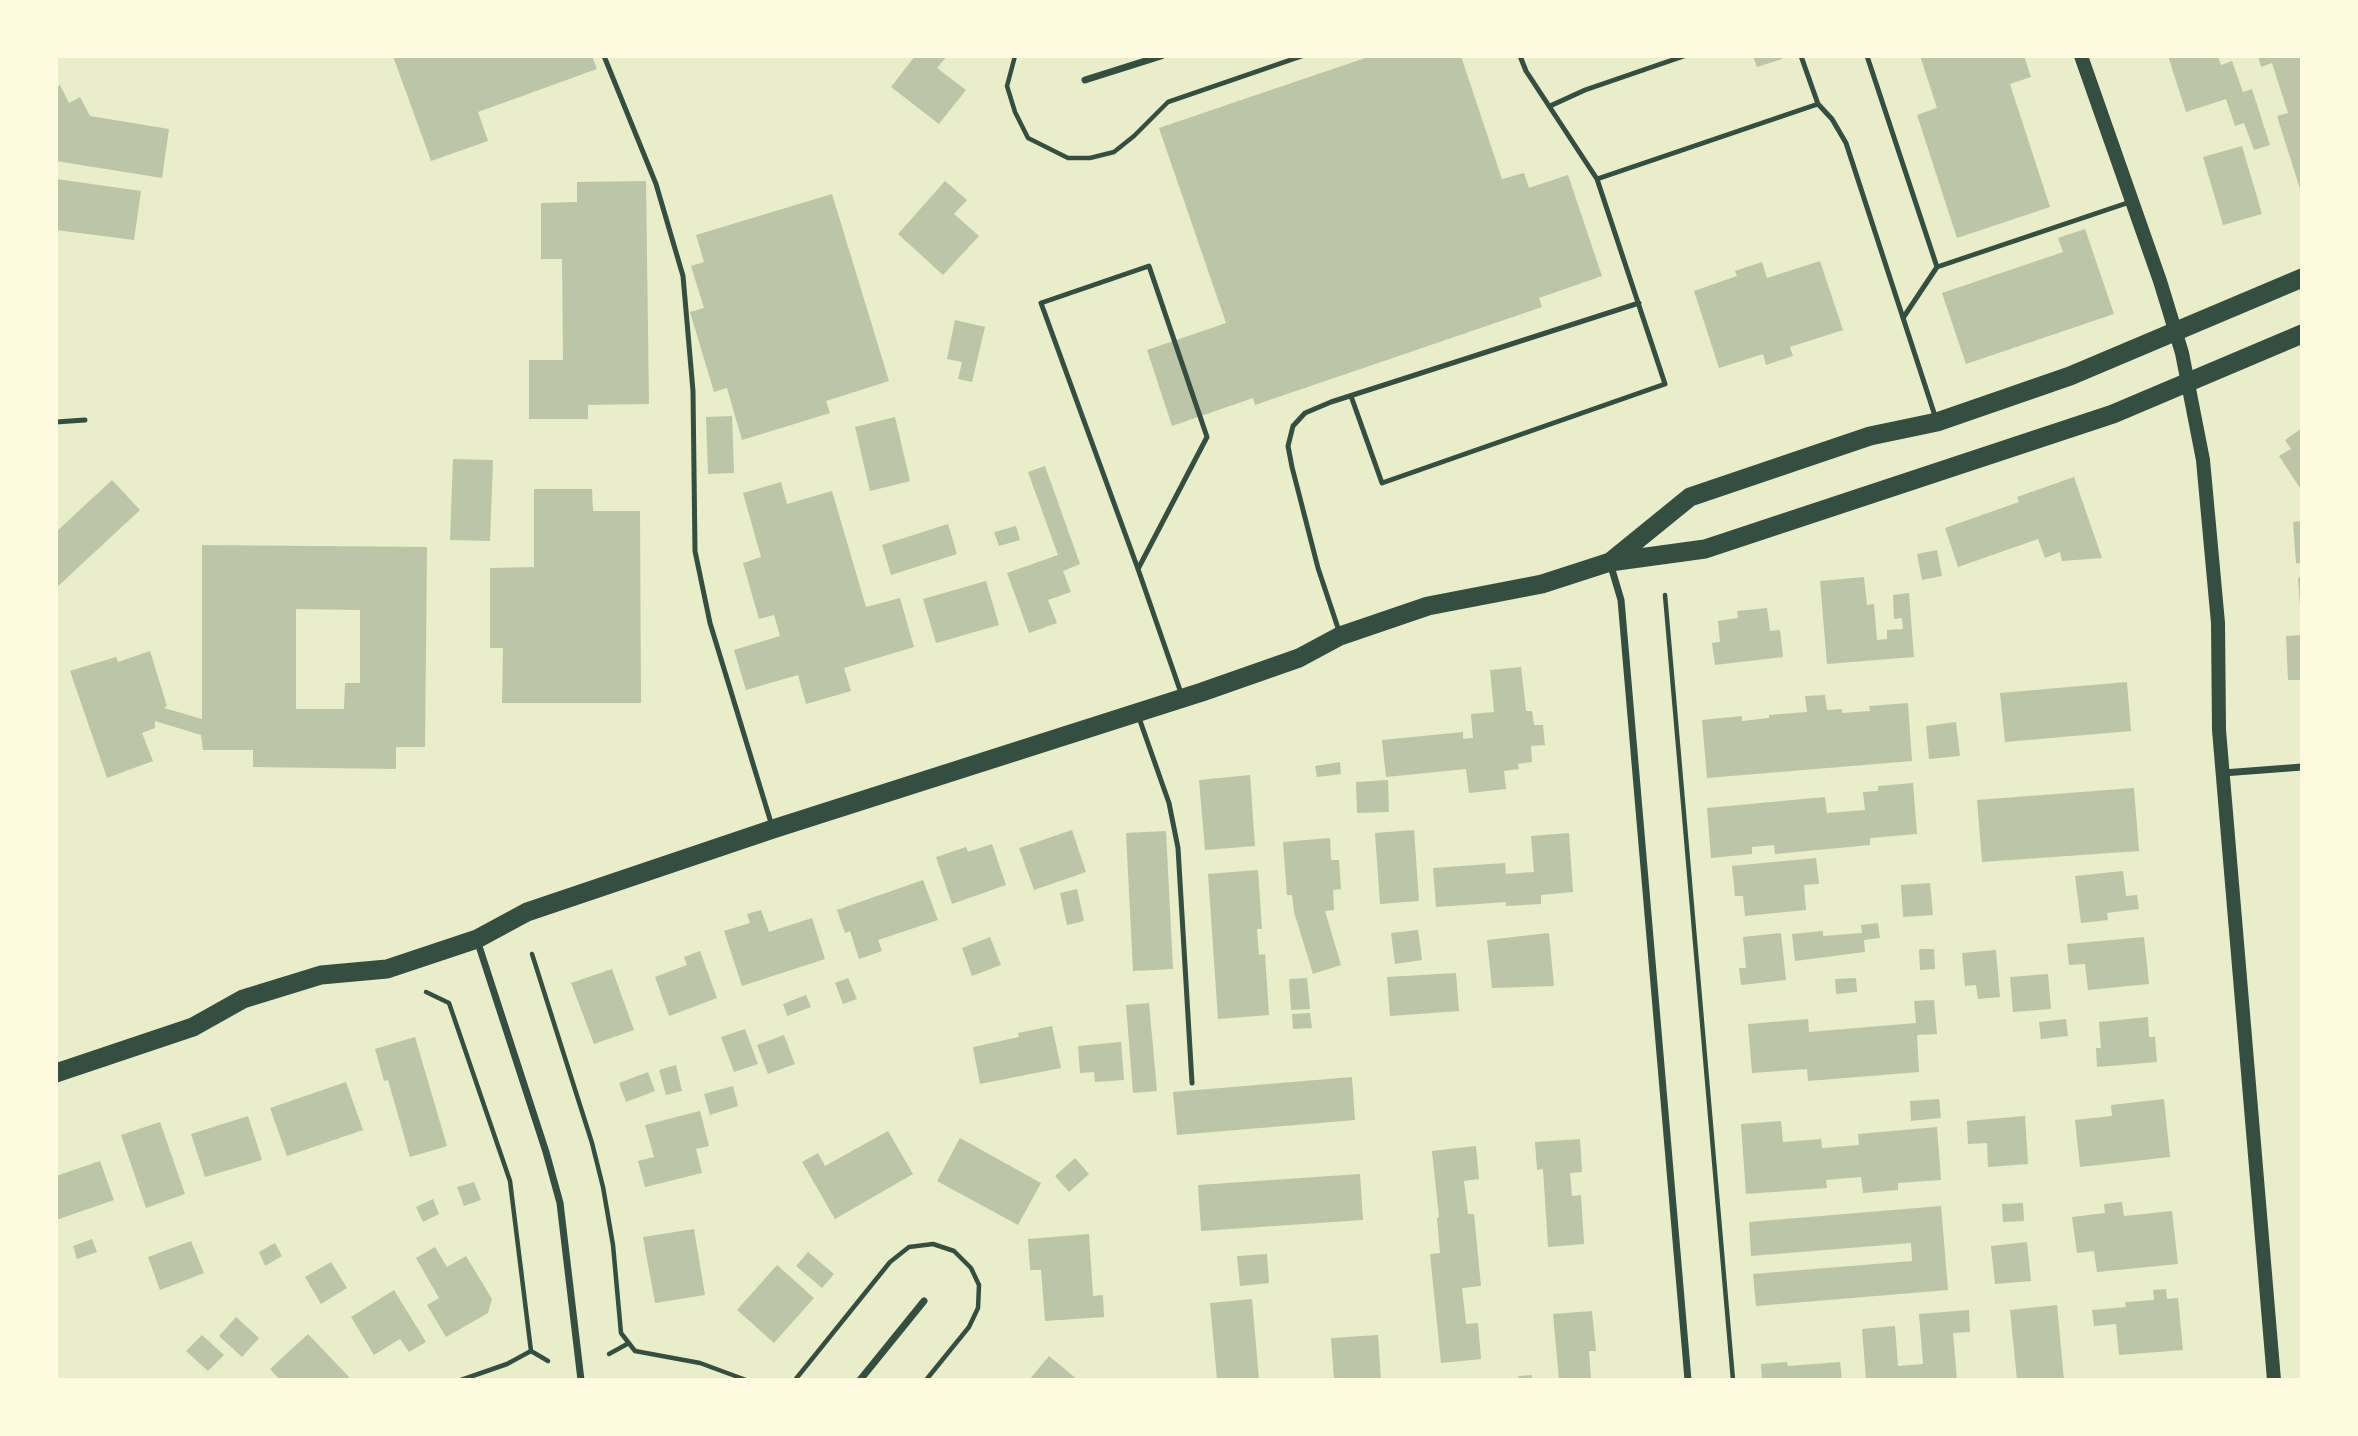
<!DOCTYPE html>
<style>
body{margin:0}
#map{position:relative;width:2358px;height:1436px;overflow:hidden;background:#e9edc9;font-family:"Exo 2",sans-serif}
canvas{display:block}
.frame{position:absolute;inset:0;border:58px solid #fefae0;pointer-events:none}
</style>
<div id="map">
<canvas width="2358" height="1436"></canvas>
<div class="frame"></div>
</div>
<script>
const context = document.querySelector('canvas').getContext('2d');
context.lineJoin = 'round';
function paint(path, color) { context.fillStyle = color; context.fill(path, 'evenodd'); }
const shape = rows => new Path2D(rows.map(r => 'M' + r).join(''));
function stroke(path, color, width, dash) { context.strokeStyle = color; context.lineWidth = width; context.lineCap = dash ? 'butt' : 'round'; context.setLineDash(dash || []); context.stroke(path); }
paint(shape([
 [393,56,592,56,597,69,478,112,488,141,431,161],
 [915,56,947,56,937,68,966,90,939,124,891,87],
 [1371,56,1461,56,1502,179,1524,173,1529,188,1568,175,1602,276,1539,298,1542,307,1255,405,1253,398,1172,426,1147,350,1226,323,1159,128],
 [1753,56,1781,56,1782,59,1757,67],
 [1920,56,2024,56,2031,77,2010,84,2050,207,1957,238,1917,115,1937,108],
 [2168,56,2218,56,2221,65,2232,61,2243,92,2252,89,2270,145,2254,150,2244,123,2235,126,2226,99,2186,112],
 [2258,56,2302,56,2302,195,2277,116,2288,113,2272,63,2261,67],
 [60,85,69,103,80,97,90,116,169,129,162,178,56,161,56,88],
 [2242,146,2262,214,2223,225,2203,157],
 [56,179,141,191,134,240,56,230],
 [646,181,649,404,588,405,588,419,529,419,529,360,563,360,562,259,541,259,541,203,577,202,577,182],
 [945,181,967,200,954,214,979,236,943,275,898,234],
 [832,194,889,381,826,401,830,413,742,440,727,388,714,392,690,312,704,308,691,266,704,262,696,235],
 [2085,229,2114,314,1966,364,1942,293,2063,252,2058,238],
 [1820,261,1843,330,1790,347,1793,356,1766,365,1763,354,1719,368,1694,291,1737,276,1735,271,1762,262,1767,278],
 [955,320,985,327,972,382,958,379,962,362,947,359],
 [732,416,734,473,708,474,706,417],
 [895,417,910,481,870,491,855,427],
 [2302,428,2302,486,2300,488,2279,456,2291,449,2285,440],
 [453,459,493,460,490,541,450,540],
 [1045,466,1080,564,1063,571,1071,592,1048,600,1057,623,1029,633,1007,573,1058,555,1028,472],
 [2074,477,2102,558,2062,561,2060,552,2045,558,2038,539,1958,567,1945,528,2019,502,2017,497],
 [112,480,140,510,56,588,56,532],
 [781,482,787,504,832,491,866,607,900,598,914,647,844,668,851,691,806,704,798,675,746,690,734,650,780,636,774,615,759,619,743,563,761,557,743,493],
 [534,489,592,489,593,511,640,511,641,703,502,703,503,648,490,648,490,568,534,567],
 [2302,521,2302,563,2296,563,2293,522],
 [948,524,957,554,891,575,882,545],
 [1016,526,1020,540,999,546,994,532],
 [202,545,427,547,425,747,396,747,396,769,253,767,253,750,203,750,201,735,155,721,155,728,142,733,153,761,107,778,70,671,116,657,118,662,150,651,167,706,164,708,202,719],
 [296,609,360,610,360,683,345,683,344,709,296,709],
 [1937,550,1942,576,1922,580,1917,554],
 [1864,577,1867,605,1874,604,1877,640,1887,639,1887,630,1903,629,1902,618,1894,619,1893,595,1909,593,1914,657,1827,664,1820,581],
 [2298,578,2302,578,2302,605,2300,605],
 [986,581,999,625,936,643,923,599],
 [1767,608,1770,631,1780,630,1783,657,1715,665,1712,643,1720,642,1718,621,1738,618,1737,611],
 [2302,635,2302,680,2288,680,2286,636],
 [1521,667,1526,711,1532,711,1534,725,1543,725,1545,745,1531,746,1532,762,1518,764,1519,769,1504,771,1506,789,1469,793,1466,769,1386,777,1382,740,1463,732,1463,739,1473,738,1471,714,1494,712,1490,670],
 [2127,682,2131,731,2005,742,2000,693],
 [1825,695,1827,710,1842,709,1842,713,1870,711,1869,706,1908,703,1912,761,1707,778,1702,720,1742,716,1742,721,1769,718,1769,715,1807,712,1805,696],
 [1956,722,1960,756,1929,759,1926,726],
 [1340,762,1341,774,1317,777,1315,766],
 [1250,775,1255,846,1205,850,1199,780],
 [1388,780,1389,812,1357,813,1356,782],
 [1913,783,1917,834,1870,838,1870,845,1775,854,1774,845,1752,847,1752,854,1711,858,1707,808,1825,797,1827,813,1865,810,1863,792,1878,791,1878,786],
 [2134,788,2139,851,1982,862,1977,800],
 [1072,830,1086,872,1034,890,1019,848],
 [1414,830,1419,901,1380,904,1375,833],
 [1166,831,1173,969,1133,971,1126,833],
 [1569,833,1573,892,1541,895,1541,904,1506,906,1506,902,1436,907,1433,868,1505,863,1506,874,1534,872,1531,836],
 [1330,838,1331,860,1339,860,1341,889,1333,890,1334,910,1325,911,1341,965,1313,974,1294,912,1292,895,1287,895,1283,842],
 [992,844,1006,885,952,904,936,857,966,847,968,852],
 [1816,858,1819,884,1804,885,1806,910,1745,916,1743,896,1735,896,1732,866],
 [1258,870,1262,929,1257,929,1259,955,1265,954,1269,1015,1218,1019,1208,874],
 [2123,871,2126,896,2137,895,2139,909,2107,913,2108,920,2081,923,2075,876],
 [923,880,938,920,878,940,882,951,859,959,850,931,845,933,837,910],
 [1930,883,1933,915,1903,917,1901,885],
 [1077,889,1084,921,1067,925,1060,893],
 [761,910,769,932,812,918,825,959,742,986,724,931,750,923,747,914],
 [1878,923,1880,938,1864,940,1865,952,1795,961,1792,934,1823,931,1823,936,1862,933,1861,925],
 [1418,930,1422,960,1395,964,1391,933],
 [1549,933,1554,986,1492,988,1487,940],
 [1781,933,1786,980,1741,985,1739,968,1746,968,1743,937],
 [990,937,1001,965,972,976,962,948],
 [2144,937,2149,984,2088,990,2085,964,2069,965,2067,944],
 [1919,949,1934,949,1935,969,1920,970],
 [1996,950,2000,997,1978,999,1976,985,1965,986,1962,953],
 [700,951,717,998,669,1016,655,977,687,965,684,957],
 [612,969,634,1030,594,1044,571,983],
 [1456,973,1459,1011,1390,1016,1387,977],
 [2048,974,2051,1009,2013,1012,2010,977],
 [848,978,857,999,843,1004,835,983],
 [1307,978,1310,1009,1291,1010,1289,979],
 [1856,978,1857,992,1836,994,1835,979],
 [806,995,811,1007,787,1016,783,1004],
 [1934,1000,1937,1034,1917,1035,1919,1072,1808,1081,1807,1069,1752,1073,1748,1024,1808,1019,1809,1032,1916,1023,1914,1001],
 [1149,1003,1157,1091,1133,1093,1126,1005],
 [1310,1013,1312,1028,1293,1029,1292,1014],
 [2148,1017,2149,1037,2155,1037,2157,1062,2097,1067,2096,1048,2101,1048,2099,1022],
 [2066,1019,2068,1036,2041,1039,2039,1022],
 [1052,1026,1061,1068,980,1084,973,1047,1019,1037,1018,1033],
 [745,1029,758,1064,734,1072,721,1037],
 [784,1035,795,1064,768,1074,757,1045],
 [415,1037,447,1146,410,1157,388,1080,384,1081,375,1049],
 [1121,1042,1124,1080,1095,1082,1094,1072,1080,1073,1078,1046],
 [676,1065,682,1091,666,1095,659,1070],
 [648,1072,655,1091,626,1102,619,1083],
 [1352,1077,1355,1120,1177,1135,1173,1092],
 [346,1082,363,1130,287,1156,270,1108],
 [733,1086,738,1106,710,1115,704,1094],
 [1939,1099,1941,1118,1911,1121,1910,1101],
 [2164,1099,2170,1157,2080,1167,2075,1120,2112,1116,2111,1105],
 [700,1111,709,1146,696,1149,702,1173,645,1187,638,1161,654,1157,645,1125],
 [248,1116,262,1160,205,1177,191,1134],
 [2025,1116,2028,1164,1988,1167,1987,1143,1968,1144,1967,1121],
 [1781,1121,1783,1142,1821,1139,1822,1148,1859,1145,1858,1134,1937,1127,1941,1180,1898,1183,1898,1190,1863,1193,1861,1177,1826,1180,1827,1188,1746,1194,1741,1124],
 [160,1122,185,1194,146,1208,121,1135],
 [888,1131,913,1174,835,1219,802,1162,818,1153,825,1166],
 [960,1138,1041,1183,1018,1225,937,1181],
 [1580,1139,1582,1172,1570,1173,1572,1196,1581,1195,1584,1244,1548,1247,1543,1169,1537,1170,1535,1142],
 [1476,1146,1479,1179,1464,1181,1468,1214,1474,1214,1481,1286,1462,1288,1466,1324,1478,1323,1481,1359,1441,1363,1430,1254,1440,1253,1437,1218,1439,1217,1432,1151],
 [1075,1158,1089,1174,1069,1192,1055,1176],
 [100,1161,114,1200,56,1220,56,1176],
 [1360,1174,1363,1220,1201,1231,1198,1185],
 [474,1182,481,1200,464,1206,457,1187],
 [433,1199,439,1214,423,1222,416,1207],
 [2122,1202,2124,1216,2172,1211,2178,1264,2097,1272,2094,1251,2077,1253,2072,1217,2105,1213,2104,1204],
 [2023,1203,2024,1221,2003,1222,2002,1204],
 [1941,1206,1948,1290,1756,1306,1753,1274,1912,1261,1911,1243,1751,1256,1749,1222],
 [694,1229,705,1295,655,1303,643,1237],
 [1089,1234,1093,1296,1103,1295,1104,1317,1045,1321,1041,1270,1030,1270,1028,1239],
 [92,1239,97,1252,77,1259,73,1246],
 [191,1241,204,1273,160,1290,148,1257],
 [2027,1242,2031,1281,1995,1284,1991,1246],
 [275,1243,282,1256,265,1266,259,1252],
 [435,1247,447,1267,466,1256,492,1299,488,1313,446,1337,427,1305,439,1298,416,1258],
 [808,1252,834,1274,822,1288,796,1266],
 [1267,1254,1269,1283,1240,1286,1237,1256],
 [331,1262,347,1288,321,1304,305,1277],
 [777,1265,814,1298,774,1343,737,1310],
 [2166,1289,2167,1299,2178,1298,2183,1350,2119,1355,2116,1324,2094,1326,2092,1310,2126,1307,2125,1302,2154,1300,2153,1290],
 [394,1290,426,1342,409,1352,400,1339,374,1355,351,1317],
 [1252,1299,1259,1380,1217,1380,1210,1303],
 [2057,1305,2064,1380,2017,1380,2010,1310],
 [1969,1310,1970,1332,1953,1333,1957,1380,1866,1380,1862,1329,1895,1326,1898,1366,1923,1364,1919,1314],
 [1592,1311,1596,1351,1589,1351,1591,1380,1559,1380,1553,1314],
 [236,1317,259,1338,242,1357,219,1336],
 [308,1334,349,1377,346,1380,280,1380,270,1369],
 [202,1335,224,1355,208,1371,186,1351],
 [1378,1335,1381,1380,1334,1380,1331,1338],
 [1049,1356,1078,1380,1029,1380],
 [1787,1362,1788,1366,1840,1362,1842,1380,1762,1380,1761,1364],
 [1532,1375,1532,1380,1519,1380,1518,1376]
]), '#bcc5a7');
stroke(shape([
 [1015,56,1007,86,1015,112,1028,138,1068,158,1090,158,1114,152,1134,136,1168,102,1302,56],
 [1665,595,1733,1380],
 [532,954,592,1143,603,1187,613,1245,621,1333,635,1351,700,1363,746,1380],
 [426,992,449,1003,510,1181,531,1351,548,1361],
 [609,1354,629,1343],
 [461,1380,507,1364,531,1351],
 [795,1380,890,1262,909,1247,933,1244,954,1251,971,1268,979,1285,978,1308,969,1327,926,1380]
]), '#344e41', 4.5);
stroke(shape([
 [604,56,656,184,683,276,693,391,695,551,710,623,772,826],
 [1801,56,1818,104,1832,119,1846,143,1936,419],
 [1867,56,1937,267],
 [1550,106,1585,90,1684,56],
 [1597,179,1818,104],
 [1903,318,1937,267,2130,202],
 [1351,396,1382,483,1665,384,1597,179,1526,71,1520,56],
 [56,422,85,420],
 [1138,569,1207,437,1149,266,1041,303,1138,569,1181,693],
 [1340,634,1318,568,1292,467,1288,446,1293,426,1305,413,1331,402,1639,303],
 [1138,715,1169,803,1178,848,1192,1083]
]), '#344e41', 5);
stroke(shape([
 [1085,80,1161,56],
 [1610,563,1621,600,1688,1380],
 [2223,773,2302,767],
 [477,940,546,1152,560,1203,581,1380],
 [860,1380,924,1301]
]), '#344e41', 7);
stroke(shape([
 [2081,56,2160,281,2182,353,2203,460,2218,623,2219,730,2274,1380]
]), '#344e41', 14);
stroke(shape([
 [1610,562,1690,497,1870,436,1937,422,2070,376,2302,278],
 [56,1073,193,1027,243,999,321,975,387,969,477,939,527,912,773,829,1202,692,1299,658,1340,636,1428,606,1542,584,1610,562,1705,549,2113,414,2302,334]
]), '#344e41', 19);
</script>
